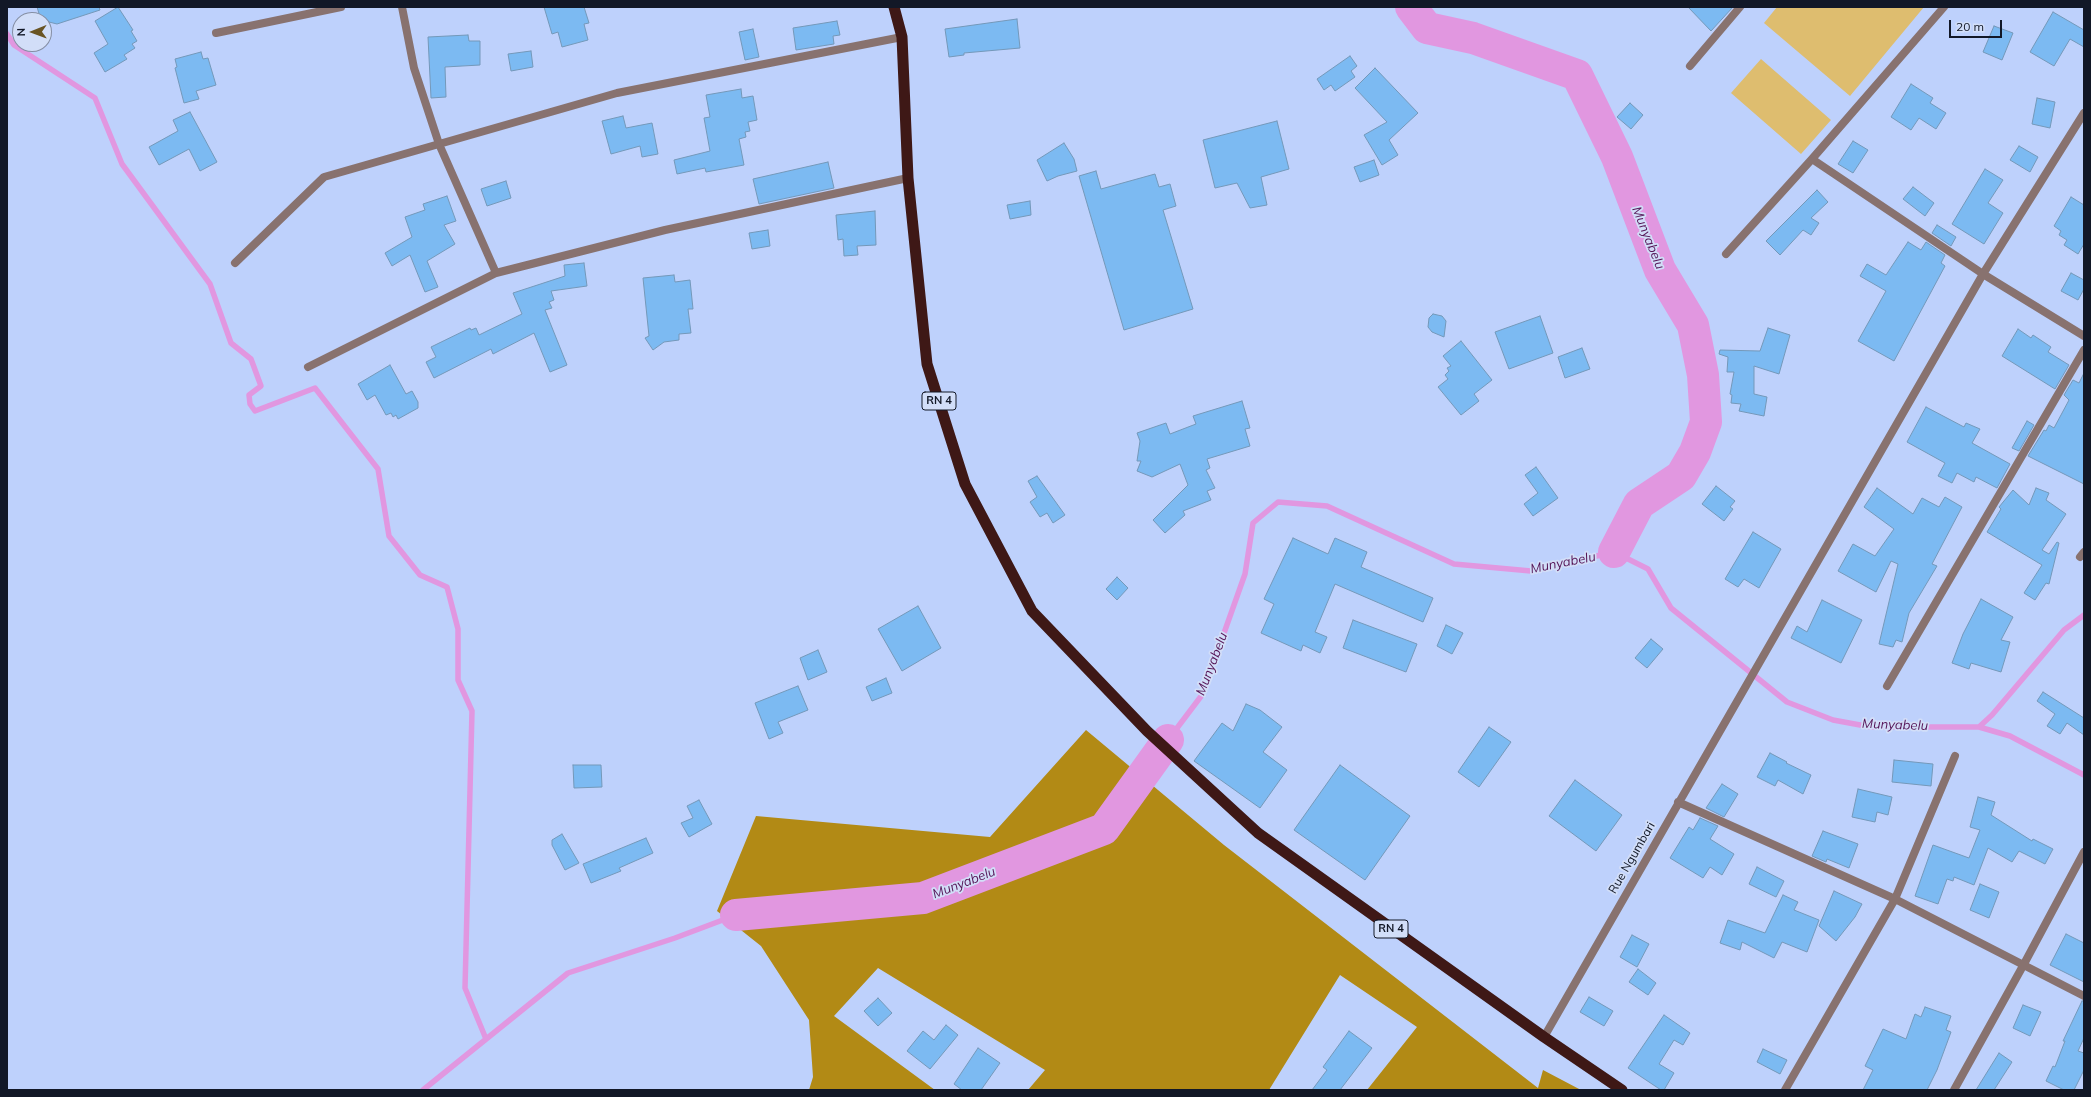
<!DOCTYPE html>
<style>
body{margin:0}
#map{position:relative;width:2091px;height:1097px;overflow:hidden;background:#bed1fc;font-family:Mulish,sans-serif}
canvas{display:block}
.frame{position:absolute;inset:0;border:8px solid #121827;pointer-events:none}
.north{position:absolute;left:12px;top:12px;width:40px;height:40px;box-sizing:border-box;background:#d2def8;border:1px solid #858fa4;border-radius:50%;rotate:269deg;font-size:11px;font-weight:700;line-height:16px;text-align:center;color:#121827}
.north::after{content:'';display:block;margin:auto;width:14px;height:18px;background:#695423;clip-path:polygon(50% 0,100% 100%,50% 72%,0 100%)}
.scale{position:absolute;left:1949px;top:20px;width:53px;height:18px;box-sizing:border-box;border:2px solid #121827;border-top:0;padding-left:5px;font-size:12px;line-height:14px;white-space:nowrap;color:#121827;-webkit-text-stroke:3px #d2def8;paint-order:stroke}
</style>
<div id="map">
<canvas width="2091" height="1097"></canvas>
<div class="frame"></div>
<div class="north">N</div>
<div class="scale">20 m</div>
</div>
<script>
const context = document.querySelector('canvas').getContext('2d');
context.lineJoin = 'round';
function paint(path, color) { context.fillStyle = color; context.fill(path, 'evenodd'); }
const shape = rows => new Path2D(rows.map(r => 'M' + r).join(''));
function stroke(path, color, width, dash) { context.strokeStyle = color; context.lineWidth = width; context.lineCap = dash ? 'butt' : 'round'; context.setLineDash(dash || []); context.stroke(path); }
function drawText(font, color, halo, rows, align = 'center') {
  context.font = font + ' Mulish,sans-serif'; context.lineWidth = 3.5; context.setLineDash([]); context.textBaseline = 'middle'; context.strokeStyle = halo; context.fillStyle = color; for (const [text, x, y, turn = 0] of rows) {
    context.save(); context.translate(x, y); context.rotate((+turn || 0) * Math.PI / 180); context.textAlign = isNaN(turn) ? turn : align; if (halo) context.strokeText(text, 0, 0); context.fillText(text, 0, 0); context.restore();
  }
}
paint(shape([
 [1777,7,1924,7,1850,96,1764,23],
 [1761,59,1831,120,1801,154,1731,93]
]), '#debd6f');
paint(shape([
 [1086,730,1224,845,1538,1088,1543,1070,1581,1090,1367,1090,1417,1027,1340,975,1269,1090,1028,1090,1045,1070,878,968,834,1016,935,1090,809,1090,813,1077,809,1020,761,946,717,911,756,816,990,837]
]), '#b28a15');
stroke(shape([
 [7,34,14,45,95,98,122,164,210,284,231,343,251,359,261,386,249,395,250,404,255,411,315,388,378,469,389,536,420,575,447,587,458,629,458,680,472,711,465,988,486,1039],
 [1979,727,1992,715,2064,630,2084,615],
 [1168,740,1202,695,1245,574,1253,523,1278,502,1327,506,1454,564,1531,571,1614,552,1648,569,1671,608,1787,702,1833,720,1871,727,1979,727,2010,736,2084,775],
 [423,1090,568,973,675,938,736,915]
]), '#e197e0', 5.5);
stroke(shape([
 [1411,7,1427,28,1473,38,1577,75,1617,157,1660,270,1693,325,1703,375,1706,422,1695,452,1681,476,1639,504,1614,552],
 [736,915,923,898,1104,829,1168,740]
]), '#e197e0', 32);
const building = shape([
 [37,7,99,7,100,10,57,24,41,20,37,7],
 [118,7,133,30,131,31,137,41,132,44,135,48,124,55,127,59,105,72,94,53,108,44,95,21,118,7],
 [544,7,584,7,589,23,584,24,588,40,562,47,558,32,552,34,544,7],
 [1688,7,1733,7,1711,31,1688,7],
 [2053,12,2084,30,2084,47,2070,39,2054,66,2030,52,2053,12],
 [1017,19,1020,48,964,53,964,55,949,57,945,29,1017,19],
 [837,21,840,35,833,36,834,44,796,50,793,28,837,21],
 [1994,26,2013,33,2002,60,1983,52,1994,26],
 [753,29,759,57,745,60,739,32,753,29],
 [468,35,469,41,480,41,480,65,445,67,446,97,431,98,428,37,468,35],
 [531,51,533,67,511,71,508,54,531,51],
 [201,52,203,59,208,58,216,85,196,91,199,99,184,103,175,68,177,67,175,59,201,52],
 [1350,56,1357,66,1351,71,1355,77,1335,91,1331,85,1324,90,1317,79,1350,56],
 [1375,68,1418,113,1389,140,1398,155,1382,165,1364,135,1387,122,1355,88,1375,68],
 [1911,84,1933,98,1930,103,1946,113,1936,129,1919,118,1911,130,1891,117,1911,84],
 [741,89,742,98,753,96,757,120,748,122,750,131,745,132,746,137,739,139,744,165,706,172,705,168,677,174,674,160,710,151,704,118,710,117,706,95,741,89],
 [2037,98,2055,102,2050,128,2032,124,2037,98],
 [1630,103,1643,115,1631,129,1617,117,1630,103],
 [190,112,217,162,200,171,189,149,159,165,149,147,178,131,173,120,190,112],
 [623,116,626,128,652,123,658,154,642,157,640,146,611,154,602,121,623,116],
 [1277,121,1289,169,1261,177,1267,205,1250,208,1237,183,1215,188,1203,140,1277,121],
 [1853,141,1868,150,1853,173,1838,164,1853,141],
 [1064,143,1074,159,1077,171,1058,176,1047,181,1037,160,1064,143],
 [2019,146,2038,157,2030,172,2010,160,2019,146],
 [1374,160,1379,175,1360,182,1354,167,1374,160],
 [828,162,834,188,759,204,753,179,828,162],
 [1985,169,2003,180,1988,203,2003,213,1984,244,1952,224,1985,169],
 [1096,171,1101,189,1155,174,1159,187,1170,184,1176,206,1163,210,1193,309,1124,330,1079,176,1096,171],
 [506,181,511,198,487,206,481,189,506,181],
 [1913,187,1934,203,1925,216,1903,199,1913,187],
 [1817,190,1828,202,1811,218,1819,223,1811,235,1803,230,1780,255,1766,241,1817,190],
 [447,196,456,221,444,225,455,244,427,261,438,287,425,292,410,255,392,266,385,253,412,237,405,217,425,210,423,204,447,196],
 [2071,197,2084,205,2084,244,2078,254,2064,245,2067,240,2059,235,2061,231,2054,226,2071,197],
 [1030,201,1031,215,1010,219,1007,205,1030,201],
 [875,211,876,245,857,246,858,255,844,256,843,239,838,240,836,215,875,211],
 [1937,225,1956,237,1951,246,1932,233,1937,225],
 [768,230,770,246,752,249,749,233,768,230],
 [1908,242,1921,250,1926,242,1945,255,1941,263,1945,266,1894,361,1858,341,1886,291,1860,276,1867,264,1886,275,1908,242],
 [584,263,587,286,551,291,554,300,549,302,552,308,545,310,567,365,550,372,534,333,493,354,491,349,434,378,426,362,436,357,431,347,470,328,471,330,476,328,479,335,522,314,513,293,565,276,564,265,584,263],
 [2071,273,2084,280,2084,289,2078,300,2061,291,2071,273],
 [674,275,675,282,690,280,693,309,688,309,691,333,679,334,679,340,664,342,653,350,645,338,649,336,643,278,674,275],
 [1433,314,1442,316,1446,321,1444,337,1432,332,1428,327,1429,318,1433,314],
 [1540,316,1553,353,1509,369,1495,332,1540,316],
 [1768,328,1790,335,1779,374,1754,366,1754,394,1767,397,1764,416,1739,411,1741,404,1731,403,1732,395,1730,394,1734,372,1727,372,1728,357,1719,354,1720,350,1760,351,1768,328],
 [2018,329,2031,338,2033,335,2051,347,2048,352,2069,365,2055,389,2002,356,2018,329],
 [1461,341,1492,380,1474,394,1479,401,1461,415,1438,387,1448,379,1445,375,1449,371,1447,368,1451,366,1443,356,1461,341],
 [1582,348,1590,369,1565,378,1558,357,1582,348],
 [390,365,406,394,412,391,418,402,418,408,398,419,396,415,393,417,391,413,386,415,375,395,367,400,358,384,390,365],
 [2084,373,2084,484,2028,456,2044,430,2046,431,2049,425,2054,428,2069,400,2064,395,2073,380,2079,383,2084,373],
 [1242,401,1250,428,1245,429,1250,446,1207,459,1210,468,1206,470,1215,488,1207,491,1211,500,1183,511,1185,515,1165,533,1153,520,1188,485,1180,464,1152,477,1137,471,1141,461,1137,461,1140,441,1137,433,1166,423,1170,434,1196,424,1193,416,1242,401],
 [1926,407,1964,427,1966,423,1980,429,1972,443,2010,464,1997,488,1976,477,1974,482,1957,473,1952,483,1938,476,1945,463,1907,442,1926,407],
 [2027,421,2034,425,2019,451,2012,448,2027,421],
 [1536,467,1558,498,1533,516,1524,504,1538,493,1525,475,1536,467],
 [1037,476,1065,515,1053,523,1047,513,1040,517,1030,502,1037,497,1028,481,1037,476],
 [1716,486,1735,501,1730,507,1733,509,1724,521,1702,504,1716,486],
 [1877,488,1913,514,1922,498,1939,507,1945,497,1962,507,1932,564,1937,566,1909,613,1902,642,1896,640,1893,647,1879,644,1898,564,1891,561,1876,592,1838,571,1853,544,1875,556,1894,529,1864,507,1877,488],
 [2036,488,2049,493,2046,500,2066,514,2042,550,2049,554,2057,542,2059,543,2049,584,2046,583,2035,600,2024,593,2042,565,1987,532,2001,509,1999,507,2013,490,2029,505,2036,488],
 [1753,532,1781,549,1759,588,1744,579,1738,587,1725,579,1753,532],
 [1293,538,1328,554,1335,538,1367,552,1361,567,1433,598,1423,622,1335,584,1315,632,1327,637,1320,653,1303,645,1301,651,1261,633,1274,604,1264,599,1293,538],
 [1117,577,1128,588,1117,600,1106,589,1117,577],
 [1981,599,2013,617,2001,640,2010,642,2001,672,1971,663,1969,669,1952,663,1963,634,1981,599],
 [1822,600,1862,620,1841,663,1791,638,1797,626,1807,632,1822,600],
 [918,606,941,648,902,671,878,629,918,606],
 [1353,620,1417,644,1406,672,1343,648,1353,620],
 [1446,625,1463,633,1452,654,1437,646,1446,625],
 [1651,639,1663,649,1647,668,1635,658,1651,639],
 [818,650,827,672,808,680,800,658,818,650],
 [886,678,892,693,872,701,866,687,886,678],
 [798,686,808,710,778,722,783,733,769,739,755,703,798,686],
 [2043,692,2084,718,2084,735,2067,723,2060,734,2047,726,2055,714,2037,701,2043,692],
 [1246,704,1260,710,1282,727,1263,752,1287,770,1260,808,1194,761,1222,723,1233,731,1246,704],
 [1489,727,1511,742,1479,787,1458,772,1489,727],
 [1770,753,1787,762,1786,763,1811,775,1803,794,1778,780,1775,786,1757,777,1770,753],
 [1894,760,1933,764,1931,786,1892,782,1894,760],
 [573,765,601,765,602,787,574,788,573,765],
 [1340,765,1410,816,1365,880,1294,830,1340,765],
 [1575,780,1622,815,1596,851,1549,816,1575,780],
 [1722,784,1738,794,1724,817,1706,808,1722,784],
 [1858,789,1892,797,1888,815,1877,812,1875,822,1852,817,1858,789],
 [1978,797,1995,802,1991,815,2032,841,2033,839,2053,849,2045,864,2019,851,2012,862,1988,848,1974,885,1954,877,1953,881,1947,879,1938,904,1915,896,1933,845,1969,858,1980,830,1970,827,1978,797],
 [699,800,712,824,689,837,681,823,693,818,687,806,699,800],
 [1700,818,1718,826,1710,839,1734,854,1722,875,1710,867,1703,878,1670,858,1689,827,1693,830,1700,818],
 [1823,831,1858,844,1849,868,1827,859,1826,862,1812,856,1823,831],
 [562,834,579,863,565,870,552,845,552,840,562,834],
 [646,838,653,853,619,868,621,871,591,883,583,864,646,838],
 [1757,867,1784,881,1776,897,1749,884,1757,867],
 [1980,884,1999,892,1989,918,1970,910,1980,884],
 [1834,891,1862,904,1855,917,1836,941,1819,926,1834,891],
 [1783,895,1798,902,1794,910,1819,920,1807,952,1782,942,1774,958,1742,942,1740,950,1720,943,1728,920,1765,933,1783,895],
 [2066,934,2084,943,2084,982,2050,965,2066,934],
 [1632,935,1649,944,1637,967,1620,957,1632,935],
 [1638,969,1656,983,1648,995,1629,982,1638,969],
 [1589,997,1613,1011,1604,1026,1580,1012,1589,997],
 [878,998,892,1013,878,1026,864,1011,878,998],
 [2082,1001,2084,1001,2084,1038,2078,1051,2084,1053,2084,1070,2074,1090,2064,1090,2046,1081,2053,1066,2055,1067,2065,1041,2063,1041,2082,1001],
 [2023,1005,2041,1012,2030,1036,2013,1028,2023,1005],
 [1925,1007,1951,1016,1946,1030,1951,1032,1937,1070,1927,1090,1863,1090,1873,1070,1865,1066,1883,1029,1906,1039,1915,1014,1921,1017,1925,1007],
 [1664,1015,1690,1033,1683,1045,1674,1040,1659,1064,1674,1073,1664,1090,1661,1090,1628,1068,1664,1015],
 [946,1025,958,1035,930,1069,907,1051,923,1031,934,1040,946,1025],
 [1349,1031,1372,1048,1340,1090,1312,1090,1327,1070,1323,1067,1349,1031],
 [978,1048,1000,1063,981,1090,962,1090,954,1084,978,1048],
 [1763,1049,1787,1060,1780,1074,1757,1062,1763,1049],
 [1999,1053,2012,1062,1994,1090,1976,1090,1999,1053]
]);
paint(building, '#7cbaf2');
stroke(building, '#7498b9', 1);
stroke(shape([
 [402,7,414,68,439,144,496,273],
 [216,33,341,7],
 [1690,66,1740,7],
 [1812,159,1983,274,2084,336],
 [1726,254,1812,159,1944,7],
 [235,263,324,177,617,93,902,37],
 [308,367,496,273,665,230,908,178],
 [2080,557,2084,552],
 [1887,686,2084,350],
 [1678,802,1895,899,2084,996],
 [1544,1037,1983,274,2084,113],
 [1785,1090,1895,899,1955,756],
 [1954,1090,2024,964,2084,852]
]), '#88726f', 8);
stroke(shape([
 [894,7,902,37,908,178,927,364,965,484,1032,611,1147,731,1258,833,1544,1037,1622,1090]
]), '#3e1816', 11);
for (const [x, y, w] of [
 [939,401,34],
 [1391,929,34]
]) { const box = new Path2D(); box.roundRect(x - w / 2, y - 9, w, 18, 3); context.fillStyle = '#d2def8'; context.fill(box); stroke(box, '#121827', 1); }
drawText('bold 11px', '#121827', null, [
 ["RN 4",939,401],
 ["RN 4",1391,929]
]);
drawText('12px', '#121827', '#d2def8', [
 ["Rue Ngumbari",1632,858,-60]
]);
drawText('italic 13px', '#561557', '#d2def8', [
 ["Munyabelu",1648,238,68],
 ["Munyabelu",1563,563,-11],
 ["Munyabelu",1212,664,-69],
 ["Munyabelu",1895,725,2],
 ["Munyabelu",964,883,-21]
]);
</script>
